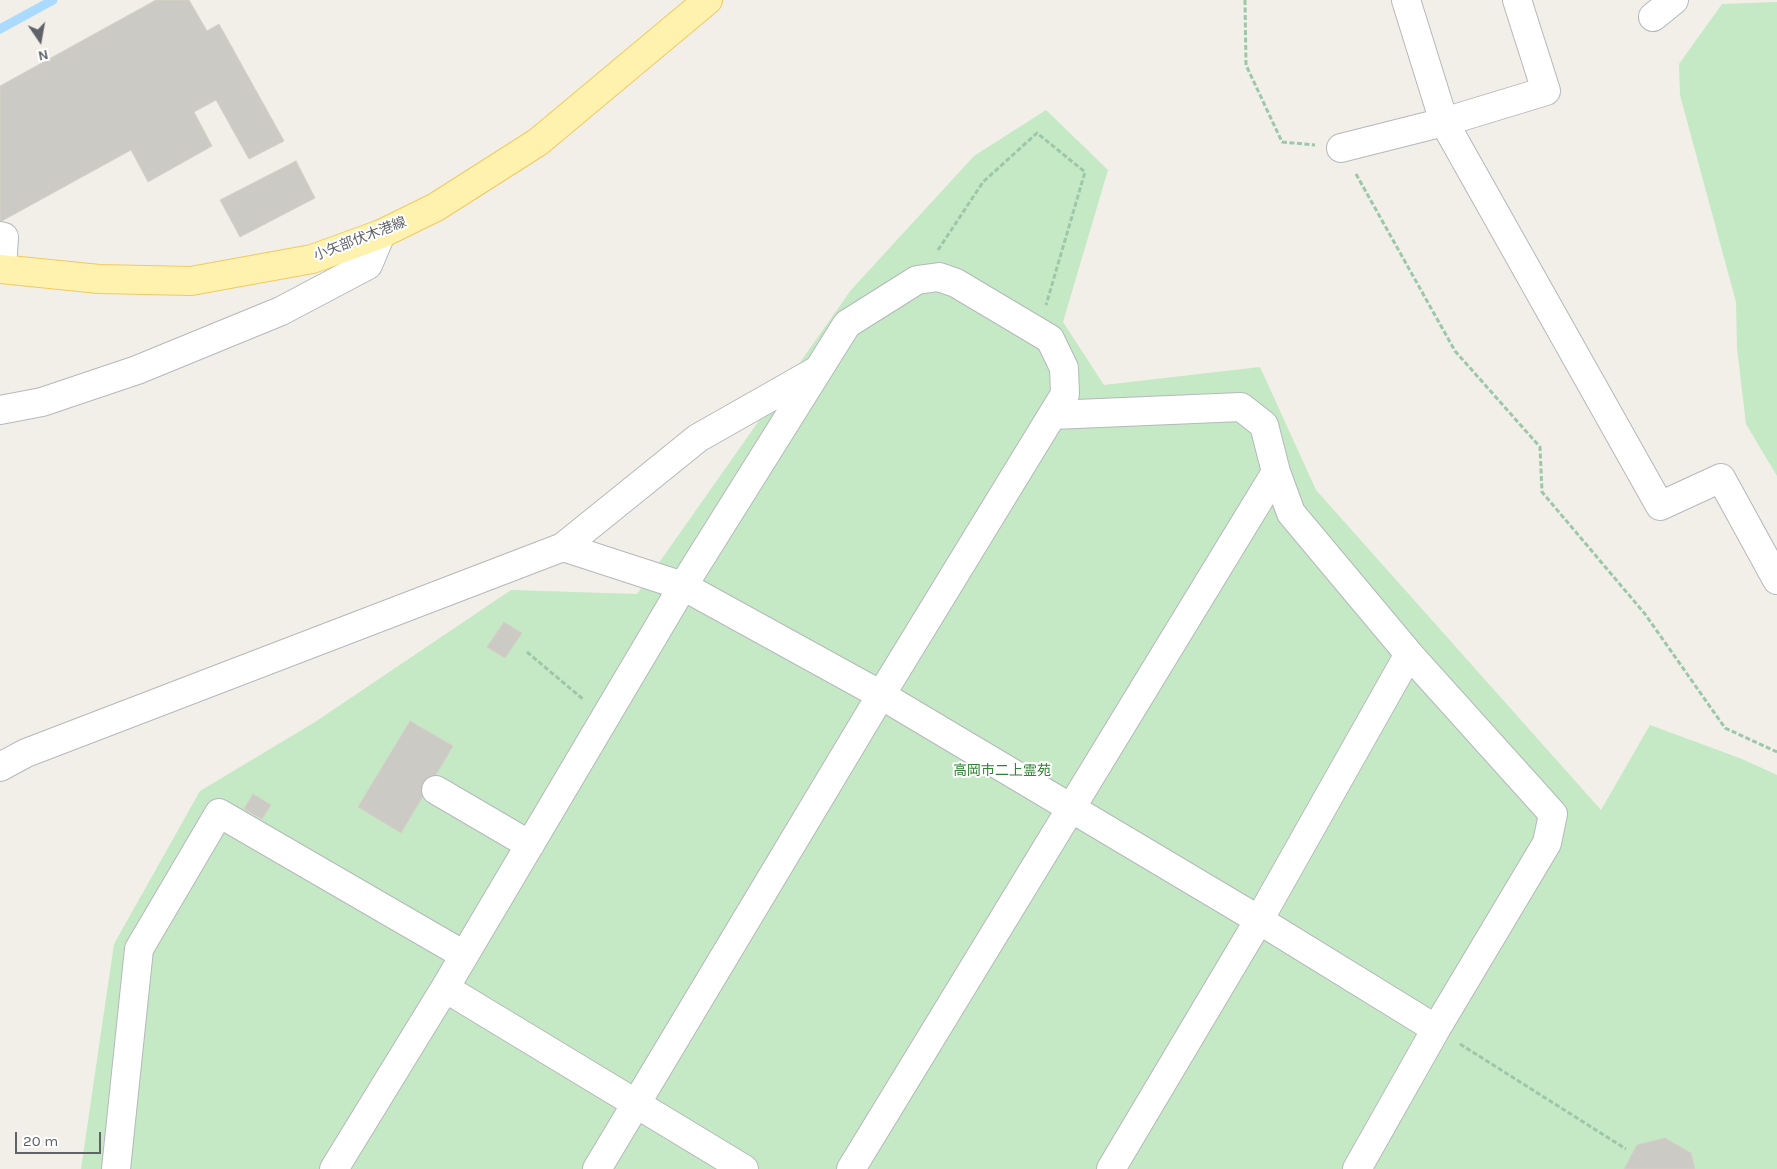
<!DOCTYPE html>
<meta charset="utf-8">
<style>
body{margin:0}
#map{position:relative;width:1777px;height:1169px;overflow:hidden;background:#f1efe8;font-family:Karla,sans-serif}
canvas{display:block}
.north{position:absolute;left:15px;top:15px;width:50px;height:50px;-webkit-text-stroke:4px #fff;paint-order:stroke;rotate:168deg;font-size:14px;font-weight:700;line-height:20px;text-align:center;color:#5f6368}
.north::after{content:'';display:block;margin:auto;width:18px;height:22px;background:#5f6368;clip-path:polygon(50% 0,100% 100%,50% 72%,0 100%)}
.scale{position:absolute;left:15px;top:1132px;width:86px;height:22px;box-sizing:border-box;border:2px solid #5f6368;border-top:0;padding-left:6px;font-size:15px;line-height:18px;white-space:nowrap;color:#5f6368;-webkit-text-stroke:4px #fff;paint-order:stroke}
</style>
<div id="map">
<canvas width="1777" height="1169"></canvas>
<div class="north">N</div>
<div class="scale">20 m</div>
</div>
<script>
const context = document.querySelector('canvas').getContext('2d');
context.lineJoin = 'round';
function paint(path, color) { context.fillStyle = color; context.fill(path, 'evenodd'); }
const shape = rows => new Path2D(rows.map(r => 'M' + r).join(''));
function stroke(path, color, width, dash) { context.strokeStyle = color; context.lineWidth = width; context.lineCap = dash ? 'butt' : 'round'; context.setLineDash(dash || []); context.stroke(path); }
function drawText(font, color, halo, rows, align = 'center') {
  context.font = font + ' Karla,"Noto Sans JP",sans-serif'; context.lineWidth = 4; context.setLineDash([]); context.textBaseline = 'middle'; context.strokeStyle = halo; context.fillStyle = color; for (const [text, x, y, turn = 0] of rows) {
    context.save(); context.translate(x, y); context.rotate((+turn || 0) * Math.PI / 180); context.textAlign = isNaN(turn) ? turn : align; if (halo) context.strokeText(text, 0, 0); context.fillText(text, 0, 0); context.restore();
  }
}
paint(shape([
 [1777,2,1777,476,1746,424,1737,348,1736,302,1680,95,1679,64,1722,4],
 [1046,110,1108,170,1063,322,1104,385,1260,367,1316,490,1601,810,1650,725,1742,759,1777,775,1777,1169,81,1169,114,944,200,791,315,722,511,590,637,594,851,290,974,156]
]), '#c5e8c5');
stroke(shape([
 [0,29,53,0]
]), '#aadaff', 9);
const building = shape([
 [156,0,189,0,207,31,219,24,284,141,249,159,216,100,194,112,212,146,148,182,131,150,0,222,0,86,156,0],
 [296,161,315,198,240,237,220,200,296,161],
 [504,622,522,633,505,658,487,647,504,622],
 [410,721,453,746,401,833,358,807,410,721],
 [253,794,271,805,262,819,244,809,253,794],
 [1665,1138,1691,1153,1695,1169,1624,1169,1637,1145,1665,1138]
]);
paint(building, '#cccac5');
stroke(building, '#d6d1c6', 1);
const minor = shape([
 [1406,0,1444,122,1660,506,1721,478,1777,580],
 [1653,17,1674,0],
 [1341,148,1444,122,1546,91,1517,0],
 [0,236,4,237,2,269],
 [0,410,42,402,137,370,281,311,368,265,381,234],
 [1053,415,1241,407,1264,425,1276,472,1291,513,1409,654,1553,814,1547,843,1436,1029,1357,1169],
 [563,547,683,586,881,695,1259,920,1436,1029],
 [0,767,26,753,563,547,698,438,816,371],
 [436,790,530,845],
 [445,988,744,1169],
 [116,1169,139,949,219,813,464,955],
 [334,1169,445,988,683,586,847,324,917,280,939,277,956,283,1050,339,1064,368,1065,394,881,695,597,1169],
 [851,1169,1276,472],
 [1111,1169,1259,920,1409,654]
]);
const major = shape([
 [0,269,99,279,191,281,312,259,381,234,436,207,538,142,708,0]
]);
stroke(minor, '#b5b8bc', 30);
stroke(major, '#f2c960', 30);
stroke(shape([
 [1245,0,1246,65,1282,142,1315,145],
 [1356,174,1455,351,1540,447,1542,492,1645,614,1725,728,1777,752],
 [938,250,983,182,1037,133,1085,172,1046,305],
 [527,652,584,700],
 [1460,1044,1626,1149]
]), '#9cc7a9', 3, [5, 2.5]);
stroke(minor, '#fff', 28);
stroke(major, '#fff2af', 28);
drawText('14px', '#5f6368', '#fff', [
 ["小矢部伏木港線",360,239,-21]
]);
drawText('14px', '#348238', '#fff', [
 ["高岡市二上霊苑",1002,771]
]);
</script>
